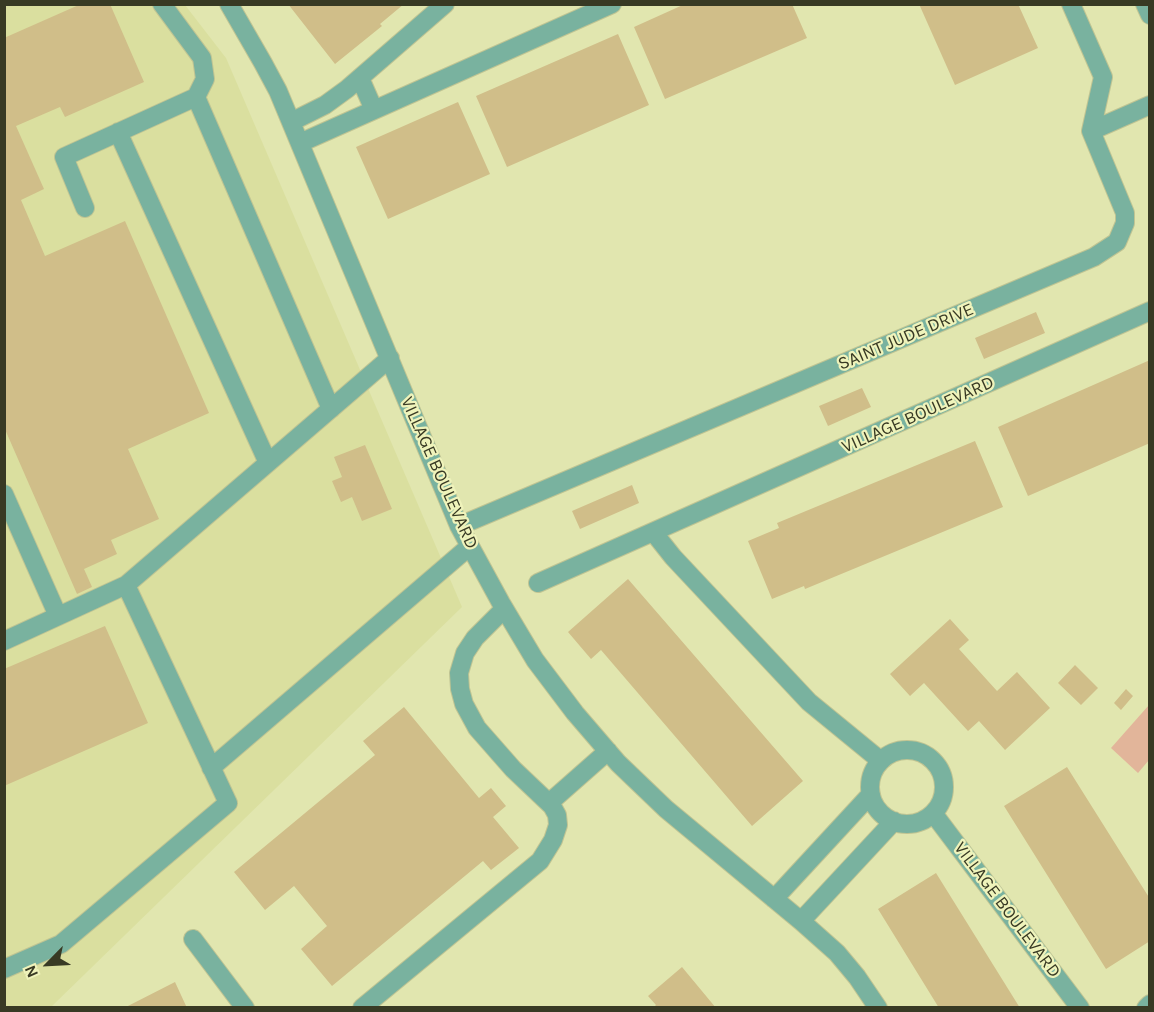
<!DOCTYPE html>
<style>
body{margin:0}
#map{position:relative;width:1154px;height:1012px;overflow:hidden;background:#e1e6af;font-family:Karla,sans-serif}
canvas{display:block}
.frame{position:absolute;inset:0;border:6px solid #383a24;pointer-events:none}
.north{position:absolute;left:18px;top:934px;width:60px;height:60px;-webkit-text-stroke:4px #eff3bb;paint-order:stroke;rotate:246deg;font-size:16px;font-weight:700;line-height:24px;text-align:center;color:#383a24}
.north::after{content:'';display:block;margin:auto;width:21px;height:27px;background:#383a24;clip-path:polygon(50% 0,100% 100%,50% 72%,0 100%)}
</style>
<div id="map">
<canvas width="1154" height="1012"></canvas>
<div class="frame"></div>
<div class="north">N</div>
</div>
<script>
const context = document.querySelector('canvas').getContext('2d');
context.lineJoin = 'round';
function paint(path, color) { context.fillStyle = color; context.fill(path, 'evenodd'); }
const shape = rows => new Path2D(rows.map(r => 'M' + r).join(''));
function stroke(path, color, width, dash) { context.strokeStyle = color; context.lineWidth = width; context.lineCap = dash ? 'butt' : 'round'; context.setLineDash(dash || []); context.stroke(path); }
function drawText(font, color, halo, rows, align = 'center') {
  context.font = font + ' Karla,sans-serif'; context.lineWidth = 4.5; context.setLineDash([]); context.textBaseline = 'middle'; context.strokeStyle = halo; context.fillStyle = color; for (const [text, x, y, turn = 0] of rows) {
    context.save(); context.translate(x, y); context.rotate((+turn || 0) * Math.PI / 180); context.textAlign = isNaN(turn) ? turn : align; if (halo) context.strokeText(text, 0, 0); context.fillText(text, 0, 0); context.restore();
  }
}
paint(shape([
 [5,5,185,5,226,58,462,607,51,1007,5,1008]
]), '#dadf9f');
paint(shape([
 [1149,705,1149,760,1138,773,1111,748]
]), '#e2b59a');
paint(shape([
 [81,4,110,4,144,82,65,117,60,107,16,126,44,189,21,200,45,256,125,221,209,413,128,449,159,519,111,540,117,554,84,569,92,587,77,594,4,427,4,38],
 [288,4,404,4,380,24,382,26,335,64],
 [685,4,792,4,807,38,665,99,634,27],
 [919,4,1018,4,1038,48,955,85],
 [618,34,649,105,507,167,476,96],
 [458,102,490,174,388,219,356,147],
 [1036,312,1045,333,984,359,975,338],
 [1150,360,1150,443,1028,496,998,427],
 [862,388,871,407,828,426,819,406],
 [975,441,1003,507,805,589,804,586,772,599,748,541,779,528,777,523],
 [365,445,392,509,362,521,352,497,341,502,332,481,342,477,334,457],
 [632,485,639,503,580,529,572,511],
 [628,579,803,781,752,826,601,650,591,659,568,632],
 [950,619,969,640,959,649,997,691,1017,672,1050,708,1005,750,979,721,968,731,924,683,910,696,890,674],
 [105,626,148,723,4,786,4,669],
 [1075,665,1098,688,1081,705,1058,683],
 [1126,689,1133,696,1121,710,1114,703],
 [404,707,479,798,491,788,506,806,493,817,519,848,491,870,483,861,332,986,301,949,327,926,294,886,265,910,234,872,375,755,363,741],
 [1067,767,1150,899,1150,941,1106,969,1004,806],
 [936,873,1020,1008,939,1008,878,909],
 [682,967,716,1008,653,1008,656,1005,648,996],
 [175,982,187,1008,124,1008]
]), '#d0be89');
const minor = shape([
 [162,4,202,58,205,79,196,97,331,409],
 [229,4,263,63,278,91,459,526,501,603,535,660,575,713,618,763,666,809,801,921,837,953,857,977,878,1008],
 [1145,4,1150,15],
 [360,78,374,110],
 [291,122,325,105,347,89,445,4],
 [1091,131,1150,105],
 [118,132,268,463],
 [300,143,612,4],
 [85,208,64,157,196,97],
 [4,494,58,616],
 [459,526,1094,257,1117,242,1125,223,1125,213,1091,131,1103,77,1071,4],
 [654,533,673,557,809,702,881,761],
 [538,583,1150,311],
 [4,641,126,585,390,358],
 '870 787a37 37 0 1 1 74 0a37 37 0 1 1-74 0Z',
 [211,768,470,546],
 [549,803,608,751],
 [933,813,1080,1008],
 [774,899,871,794],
 [801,921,894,821],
 [193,939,245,1008],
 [4,969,61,944,228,803,126,585],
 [362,1008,540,861,553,840,558,825,557,815,552,806,513,769,477,728,464,704,460,689,459,673,465,653,475,638,504,609],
 [1146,1008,1150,1004]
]);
stroke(minor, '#bfc493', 20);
stroke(minor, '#79b29f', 18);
drawText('18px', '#383a24', '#eff3bb', [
 ["SAINT JUDE DRIVE",906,337,-23],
 ["VILLAGE BOULEVARD",918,415,-24],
 ["VILLAGE BOULEVARD",439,473,66],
 ["VILLAGE BOULEVARD",1007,910,53]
]);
</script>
